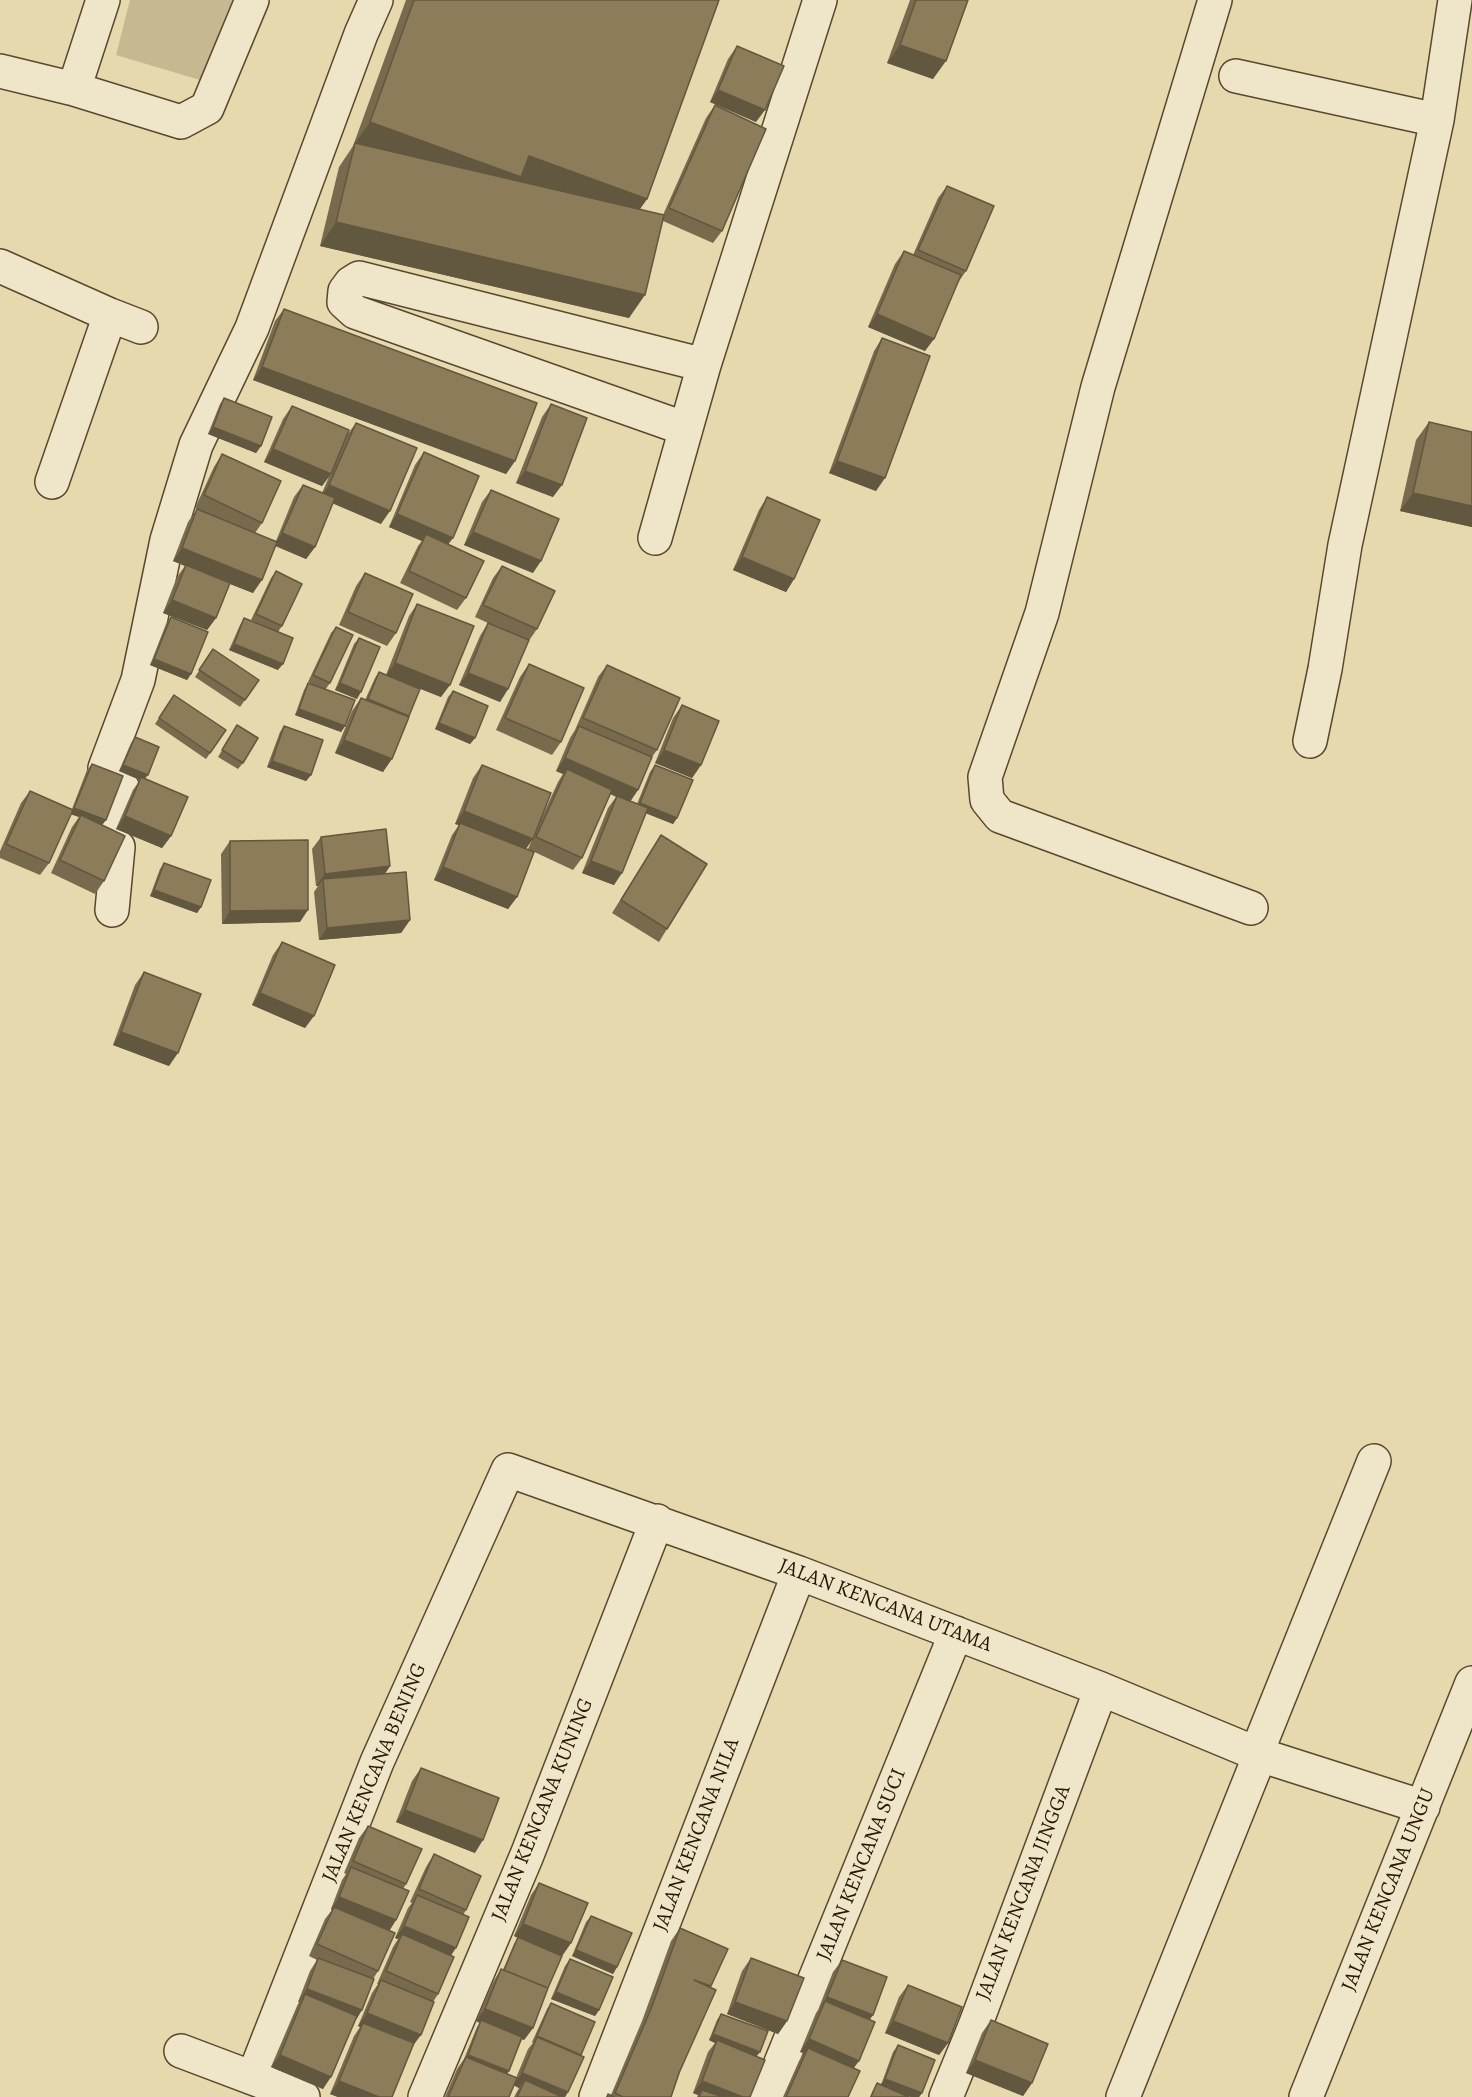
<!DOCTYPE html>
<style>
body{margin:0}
canvas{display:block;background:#e6d9ae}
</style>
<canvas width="1472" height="2097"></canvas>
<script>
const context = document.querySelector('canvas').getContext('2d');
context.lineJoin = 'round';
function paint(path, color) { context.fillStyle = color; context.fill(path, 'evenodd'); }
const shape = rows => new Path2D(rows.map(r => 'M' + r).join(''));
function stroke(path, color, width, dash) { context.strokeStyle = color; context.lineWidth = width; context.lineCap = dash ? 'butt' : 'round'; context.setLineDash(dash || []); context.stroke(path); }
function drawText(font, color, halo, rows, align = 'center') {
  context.font = font + ' Alegreya,serif'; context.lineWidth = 5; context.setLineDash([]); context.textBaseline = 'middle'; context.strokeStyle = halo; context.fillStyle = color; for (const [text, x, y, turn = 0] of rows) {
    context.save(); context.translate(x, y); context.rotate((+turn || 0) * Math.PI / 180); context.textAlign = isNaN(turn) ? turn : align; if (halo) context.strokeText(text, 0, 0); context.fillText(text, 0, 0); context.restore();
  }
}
paint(shape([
 [130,0,243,0,210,83,116,55]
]), '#c6b890');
const minor = shape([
 [1215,0,1098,387,1042,613,985,777,987,800,1000,816,1251,908],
 [0,71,74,89,103,0],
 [1236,76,1437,120],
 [74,89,181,122,207,108,252,0],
 [0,266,110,315,52,482],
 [110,315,141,327],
 [686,429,355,312,344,302,345,291,351,283,359,278,704,365],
 [655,538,704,365,820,0],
 [1310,741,1325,669,1345,545,1437,120,1455,0],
 [112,910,118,847,104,834,104,828,123,789,120,783,105,768,138,680,167,540,196,445,252,328,361,34,376,0],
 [181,2051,303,2097],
 [253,2078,377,1762,508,1470,799,1573,1101,1689,1260,1755,1423,1807],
 [425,2097,527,1855,657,1521],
 [596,2097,799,1573],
 [767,2097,956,1633],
 [946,2097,975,2026,1101,1689],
 [1123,2097,1260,1755,1261,1742,1374,1461],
 [1306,2097,1472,1683]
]);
stroke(minor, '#59482c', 36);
stroke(minor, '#efe6ca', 33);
paint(shape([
 [406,0,719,0,647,199,640,209,663,215,706,118,715,105,722,231,713,243,663,221,629,318,320,246,339,167,353,146],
 [910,0,968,0,933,79,887,63],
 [737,46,756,122,710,102,728,59],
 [947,186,966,271,957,284,925,351,868,327,895,264,904,251,913,255,938,198],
 [284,309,515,461,506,474,253,380,275,321],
 [882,338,876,491,829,473,874,351],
 [224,398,261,446,256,453,208,434,220,404],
 [551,404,553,497,516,483,542,417],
 [292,406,331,474,322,486,264,462,283,419],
 [1429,422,1472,432,1472,527,1400,511,1416,440],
 [356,423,381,524,333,503,315,547,306,559,275,546,253,593,230,584,216,618,207,630,163,613,177,577,185,566,173,561,188,522,197,509,208,514,195,508,214,467,222,454,262,523,255,533,276,541,294,497,303,485,322,493,347,435],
 [424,452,453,538,448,544,466,598,457,610,400,583,418,546,422,541,389,527,415,465],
 [491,490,533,573,464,545,482,502],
 [767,497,794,579,786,592,733,570,759,510],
 [502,566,537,629,528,642,508,689,500,702,459,685,480,636,488,623,475,617,493,578],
 [276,571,282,626,278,632,278,670,229,650,240,625,244,618,265,627,251,620,271,578],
 [365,573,396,633,387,646,339,625,356,586],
 [417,604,441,697,400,681,408,717,383,772,335,753,352,711,361,698,365,700,375,678,379,672,386,675,409,616],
 [171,617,191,674,187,680,150,665,166,624],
 [336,627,330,683,325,690,308,682,331,633],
 [359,638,357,699,335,690,354,644],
 [213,649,259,680,240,707,195,677],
 [529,664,561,742,552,755,496,730,520,677],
 [607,665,657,750,652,757,630,801,637,804,650,772,655,765,677,818,673,824,646,813,614,885,582,873,608,808,616,797,610,794,582,858,573,870,528,849,532,840,526,849,517,897,508,909,434,880,452,835,459,825,455,824,473,778,482,765,535,832,558,782,563,774,556,771,570,738,575,730,598,677],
 [308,683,345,726,341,732,295,715,304,690],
 [453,691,475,738,470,744,435,729,448,697],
 [174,695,226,730,206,759,155,724],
 [682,705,701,765,692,778,655,763,673,718],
 [237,725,243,763,238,769,218,757],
 [284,726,311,775,306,781,267,767,280,732],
 [135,737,145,779,171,836,162,848,116,829,133,790,140,780,119,771,131,743],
 [92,764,106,820,102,825,104,881,95,894,51,873,72,827,79,817,71,814,49,863,40,875,0,858,0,851,21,803,30,791,72,809,87,770],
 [661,835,667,929,659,942,612,913],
 [321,837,390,866,385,874,410,920,401,933,319,940,314,892,318,886,316,886,312,849],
 [230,841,300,922,222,924,221,854],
 [164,863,201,907,197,913,150,896,160,869],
 [282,942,305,1028,252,1005,273,955],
 [144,972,169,1066,113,1045,135,985],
 [421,1768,475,1853,396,1822,412,1781],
 [368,1826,406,1884,403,1889,396,1920,389,1931,378,1971,373,1979,362,2010,355,2021,323,2089,271,2067,297,2006,299,2002,298,2002,310,1971,317,1960,309,1956,325,1919,332,1910,331,1909,342,1880,346,1874,344,1873,359,1838],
 [434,1854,466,1910,463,1915,451,1956,438,1994,433,2002,412,2047,392,2097,338,2097,330,2094,354,2036,360,2027,358,2026,372,1993,378,1984,377,1984,393,1947,398,1939,395,1938,408,1908,412,1903,410,1902,426,1867],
 [539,1883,571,1943,562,1956,539,1946,533,2028,524,2040,522,2039,507,2074,516,2078,528,2049,533,2043,532,2042,547,2009,551,2003,581,2055,568,2092,565,2097,514,2097,519,2088,514,2085,509,2097,445,2097,457,2069,464,2059,477,2027,480,2023,476,2021,493,1982,501,1969,503,1970,514,1944,518,1938,514,1936,531,1895],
 [591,1916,617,1967,613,1974,572,1956,586,1922],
 [680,1928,710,1988,671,2097,606,2097,608,2094,611,2095,642,2021,671,1941],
 [751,1958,787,2021,778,2034,727,2014,742,1971],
 [570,1959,599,2010,595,2016,551,1999,565,1966],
 [842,1960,870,2020,854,2068,848,2097,783,2097,799,2061,804,2053,800,2052,816,2013,818,2010,833,1972],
 [908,1985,948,2043,939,2055,885,2033,899,1997],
 [721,2014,760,2052,756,2057,750,2097,697,2097,698,2095,693,2093,708,2052,715,2043,709,2040,717,2020],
 [991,2020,1032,2083,1023,2096,966,2073,982,2033],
 [898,2045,922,2093,919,2097,911,2097,890,2089,909,2097,870,2097,873,2090,877,2083,881,2085,893,2052]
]), '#786b4d');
paint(shape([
 [900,45,946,61,933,79,887,63],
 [718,90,765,110,756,122,710,102],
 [370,122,529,156,647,199,630,223,355,143,353,146],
 [336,222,645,295,629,318,320,246],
 [877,314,934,339,925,351,868,327],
 [262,367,515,461,506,474,253,380],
 [213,427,261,446,256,453,208,434],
 [273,449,331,474,322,486,264,462],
 [837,461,885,478,876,491,829,473],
 [525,471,562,485,553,497,516,483],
 [329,485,390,511,381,524,320,498],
 [1413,493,1472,506,1472,527,1400,511],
 [397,514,453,538,444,550,426,534,422,541,389,527],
 [473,532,541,561,533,573,464,545],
 [282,533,315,547,306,559,274,545],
 [182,548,262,580,253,593,173,561],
 [742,557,794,579,786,592,733,570],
 [172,600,216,618,207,630,163,613],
 [234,644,283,664,278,670,229,650],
 [154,659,191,674,187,680,150,665],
 [395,663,450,685,441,697,386,675],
 [468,673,508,689,500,702,459,685],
 [340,683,361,692,357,699,335,690],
 [368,699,409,716,405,723,363,705],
 [299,709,345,726,341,732,295,715],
 [439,723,475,738,470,744,435,729],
 [344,740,392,759,383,772,335,753],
 [664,750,701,765,692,778,655,763],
 [565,758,638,790,630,802,564,774,567,769,563,774,556,771],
 [272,761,311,775,306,781,267,767],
 [123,765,148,775,143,781,141,777,140,780,119,771],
 [640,803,677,818,673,824,635,809],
 [74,808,106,820,101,826,81,815,79,817,70,814],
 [464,811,533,839,524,851,460,823,459,825,455,824],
 [125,816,171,836,162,848,116,829],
 [591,861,622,873,614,885,582,873],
 [390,866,381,879,323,879,318,886,316,886,325,874],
 [443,867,517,897,508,909,434,880],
 [154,890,201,907,197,913,150,896],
 [308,910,300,922,222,924,230,911],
 [410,920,401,933,319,940,327,928],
 [260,993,314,1016,305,1028,252,1005],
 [121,1032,178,1053,169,1066,113,1045],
 [405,1810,483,1840,475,1853,396,1822],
 [339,1897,396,1920,388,1933,334,1907,332,1910,331,1909],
 [523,1924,571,1943,562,1956,514,1936],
 [404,1926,456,1948,448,1960,402,1934,398,1939,395,1938],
 [576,1950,617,1967,613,1974,572,1956],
 [307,1989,362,2010,354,2023,305,1994,299,2002,298,2002],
 [556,1992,599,2010,595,2016,551,1999],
 [827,1997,873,2015,864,2028,825,2001,818,2010],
 [735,2002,787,2021,778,2034,727,2014],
 [485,2009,533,2028,524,2040,480,2023,481,2020,480,2023,476,2021],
 [367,2013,421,2035,412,2047,363,2023,360,2027,358,2026],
 [893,2021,948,2043,939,2055,885,2033],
 [713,2034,760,2052,755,2058,717,2040,715,2043,709,2040],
 [809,2039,859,2061,850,2073,808,2048,804,2053,800,2052],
 [280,2055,331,2077,323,2089,271,2067],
 [468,2055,509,2071,504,2078,463,2061],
 [975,2060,1032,2083,1023,2096,966,2073],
 [522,2073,568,2092,565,2097,541,2097,525,2080,519,2088,513,2085],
 [885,2079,922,2093,919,2097,911,2097,880,2085],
 [339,2081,379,2097,338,2097,330,2094],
 [702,2081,743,2097,702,2097,702,2090,698,2095,693,2093]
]), '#62573f');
const building = shape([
 [414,0,719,0,647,199,529,156,521,177,370,122,414,0],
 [916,0,968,0,946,61,900,45,916,0],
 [737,46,784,66,765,110,718,90,737,46],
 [715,105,766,129,722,231,669,208,715,105],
 [355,143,664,215,645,295,336,222,355,143],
 [947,186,994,206,966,271,918,250,947,186],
 [904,251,961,275,934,339,877,314,904,251],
 [284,309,537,403,515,461,262,367,284,309],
 [882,338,930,356,885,478,837,461,882,338],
 [224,398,272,417,261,446,213,427,224,398],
 [551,404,587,418,562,485,525,471,551,404],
 [292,406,349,430,331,474,273,449,292,406],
 [1429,422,1472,432,1472,506,1413,493,1429,422],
 [356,423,417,448,390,511,329,485,356,423],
 [424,452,479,476,453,538,397,514,424,452],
 [222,454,281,481,262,523,204,495,222,454],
 [303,485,335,498,315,547,282,533,303,485],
 [491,490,559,519,541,561,473,532,491,490],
 [767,497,820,520,794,579,742,557,767,497],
 [197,509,277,542,262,580,182,548,197,509],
 [426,534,484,561,466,598,409,571,426,534],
 [186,565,230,583,216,618,172,600,186,565],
 [502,566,555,591,537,629,483,605,502,566],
 [276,571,302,584,282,626,256,614,276,571],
 [365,573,413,594,396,633,348,612,365,573],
 [417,604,474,626,450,685,395,663,417,604],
 [171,617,208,632,191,674,154,659,171,617],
 [244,618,293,638,283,664,234,644,244,618],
 [488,623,529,640,508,689,468,673,488,623],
 [336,627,353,635,330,683,313,675,336,627],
 [359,638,380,647,361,692,340,683,359,638],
 [213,649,259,680,245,700,199,670,213,649],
 [529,664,584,688,561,742,505,718,529,664],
 [607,665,680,698,657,750,583,718,607,665],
 [379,672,420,689,409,716,368,699,379,672],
 [308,683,355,700,345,726,299,709,308,683],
 [453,691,488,706,475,738,439,723,453,691],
 [174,695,226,730,210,753,159,718,174,695],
 [361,698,409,717,392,759,344,740,361,698],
 [682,705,719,721,701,765,664,750,682,705],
 [237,725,258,738,243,763,222,750,237,725],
 [284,726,323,740,311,775,272,761,284,726],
 [579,726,652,757,638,790,565,758,579,726],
 [135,737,159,747,148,775,123,765,135,737],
 [92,764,123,776,106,820,74,808,92,764],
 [482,765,551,793,533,839,464,811,482,765],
 [655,765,693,780,677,818,640,803,655,765],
 [567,769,612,790,582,858,536,837,567,769],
 [141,777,188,797,171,836,125,816,141,777],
 [30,791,73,810,49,863,6,844,30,791],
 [617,796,648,808,622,873,591,861,617,796],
 [81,815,125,836,104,881,60,860,81,815],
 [460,823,534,852,517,897,443,867,460,823],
 [386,829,390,866,325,874,321,837,386,829],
 [661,835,707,864,667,929,621,900,661,835],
 [308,840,308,910,230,911,230,841,308,840],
 [164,863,211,880,201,907,154,890,164,863],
 [406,872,410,920,327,928,323,879,406,872],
 [282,942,335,965,314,1016,260,993,282,942],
 [144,972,201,994,178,1053,121,1032,144,972],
 [421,1768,499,1798,483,1840,405,1810,421,1768],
 [368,1826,422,1849,406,1884,353,1861,368,1826],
 [434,1854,481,1876,466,1910,419,1889,434,1854],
 [351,1867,409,1891,396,1920,339,1897,351,1867],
 [539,1883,588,1903,571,1943,523,1924,539,1883],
 [417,1895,469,1917,456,1948,404,1926,417,1895],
 [334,1907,395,1933,378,1971,317,1944,334,1907],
 [591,1916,632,1933,617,1967,576,1950,591,1916],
 [680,1928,728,1949,711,1986,694,1980,716,1990,679,2073,671,2097,623,2097,615,2093,651,2009,680,1928],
 [402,1934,454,1957,438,1994,386,1971,402,1934],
 [518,1937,562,1956,548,1988,504,1970,518,1937],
 [318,1958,374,1979,362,2010,307,1989,318,1958],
 [751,1958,804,1978,787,2021,735,2002,751,1958],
 [570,1959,613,1977,599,2010,556,1992,570,1959],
 [842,1960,887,1977,873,2015,827,1997,842,1960],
 [501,1969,548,1988,533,2028,485,2009,501,1969],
 [381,1980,434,2002,421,2035,367,2013,381,1980],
 [908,1985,962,2007,948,2043,893,2021,908,1985],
 [305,1994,357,2016,331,2077,280,2055,305,1994],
 [825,2001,875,2022,859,2061,809,2039,825,2001],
 [551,2003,595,2022,581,2055,537,2036,551,2003],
 [721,2014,768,2031,760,2052,713,2034,721,2014],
 [481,2020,522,2037,509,2071,468,2055,481,2020],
 [991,2020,1048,2044,1032,2083,975,2060,991,2020],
 [363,2023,414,2043,392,2097,379,2097,339,2081,363,2023],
 [537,2037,584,2057,568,2092,522,2073,537,2037],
 [717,2040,765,2060,750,2097,743,2097,702,2081,717,2040],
 [898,2045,935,2060,922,2093,885,2079,898,2045],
 [808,2048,860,2071,848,2097,786,2097,808,2048],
 [466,2057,517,2078,509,2097,448,2097,466,2057],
 [525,2080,562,2097,517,2097,525,2080],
 [877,2083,909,2097,871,2097,877,2083],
 [702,2090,723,2097,699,2097,702,2090],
 [608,2094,614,2097,607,2097,608,2094]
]);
paint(building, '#8c7c5a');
stroke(building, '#62573f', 1.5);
drawText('21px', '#2a1700', '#efe6ca', [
 ["JALAN KENCANA UTAMA",885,1606,21],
 ["JALAN KENCANA BENING",375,1773,-67],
 ["JALAN KENCANA KUNING",543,1810,-68],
 ["JALAN KENCANA NILA",697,1835,-69],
 ["JALAN KENCANA SUCI",862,1865,-68],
 ["JALAN KENCANA UNGU",1389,1890,-68],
 ["JALAN KENCANA JINGGA",1024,1893,-69]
]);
</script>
